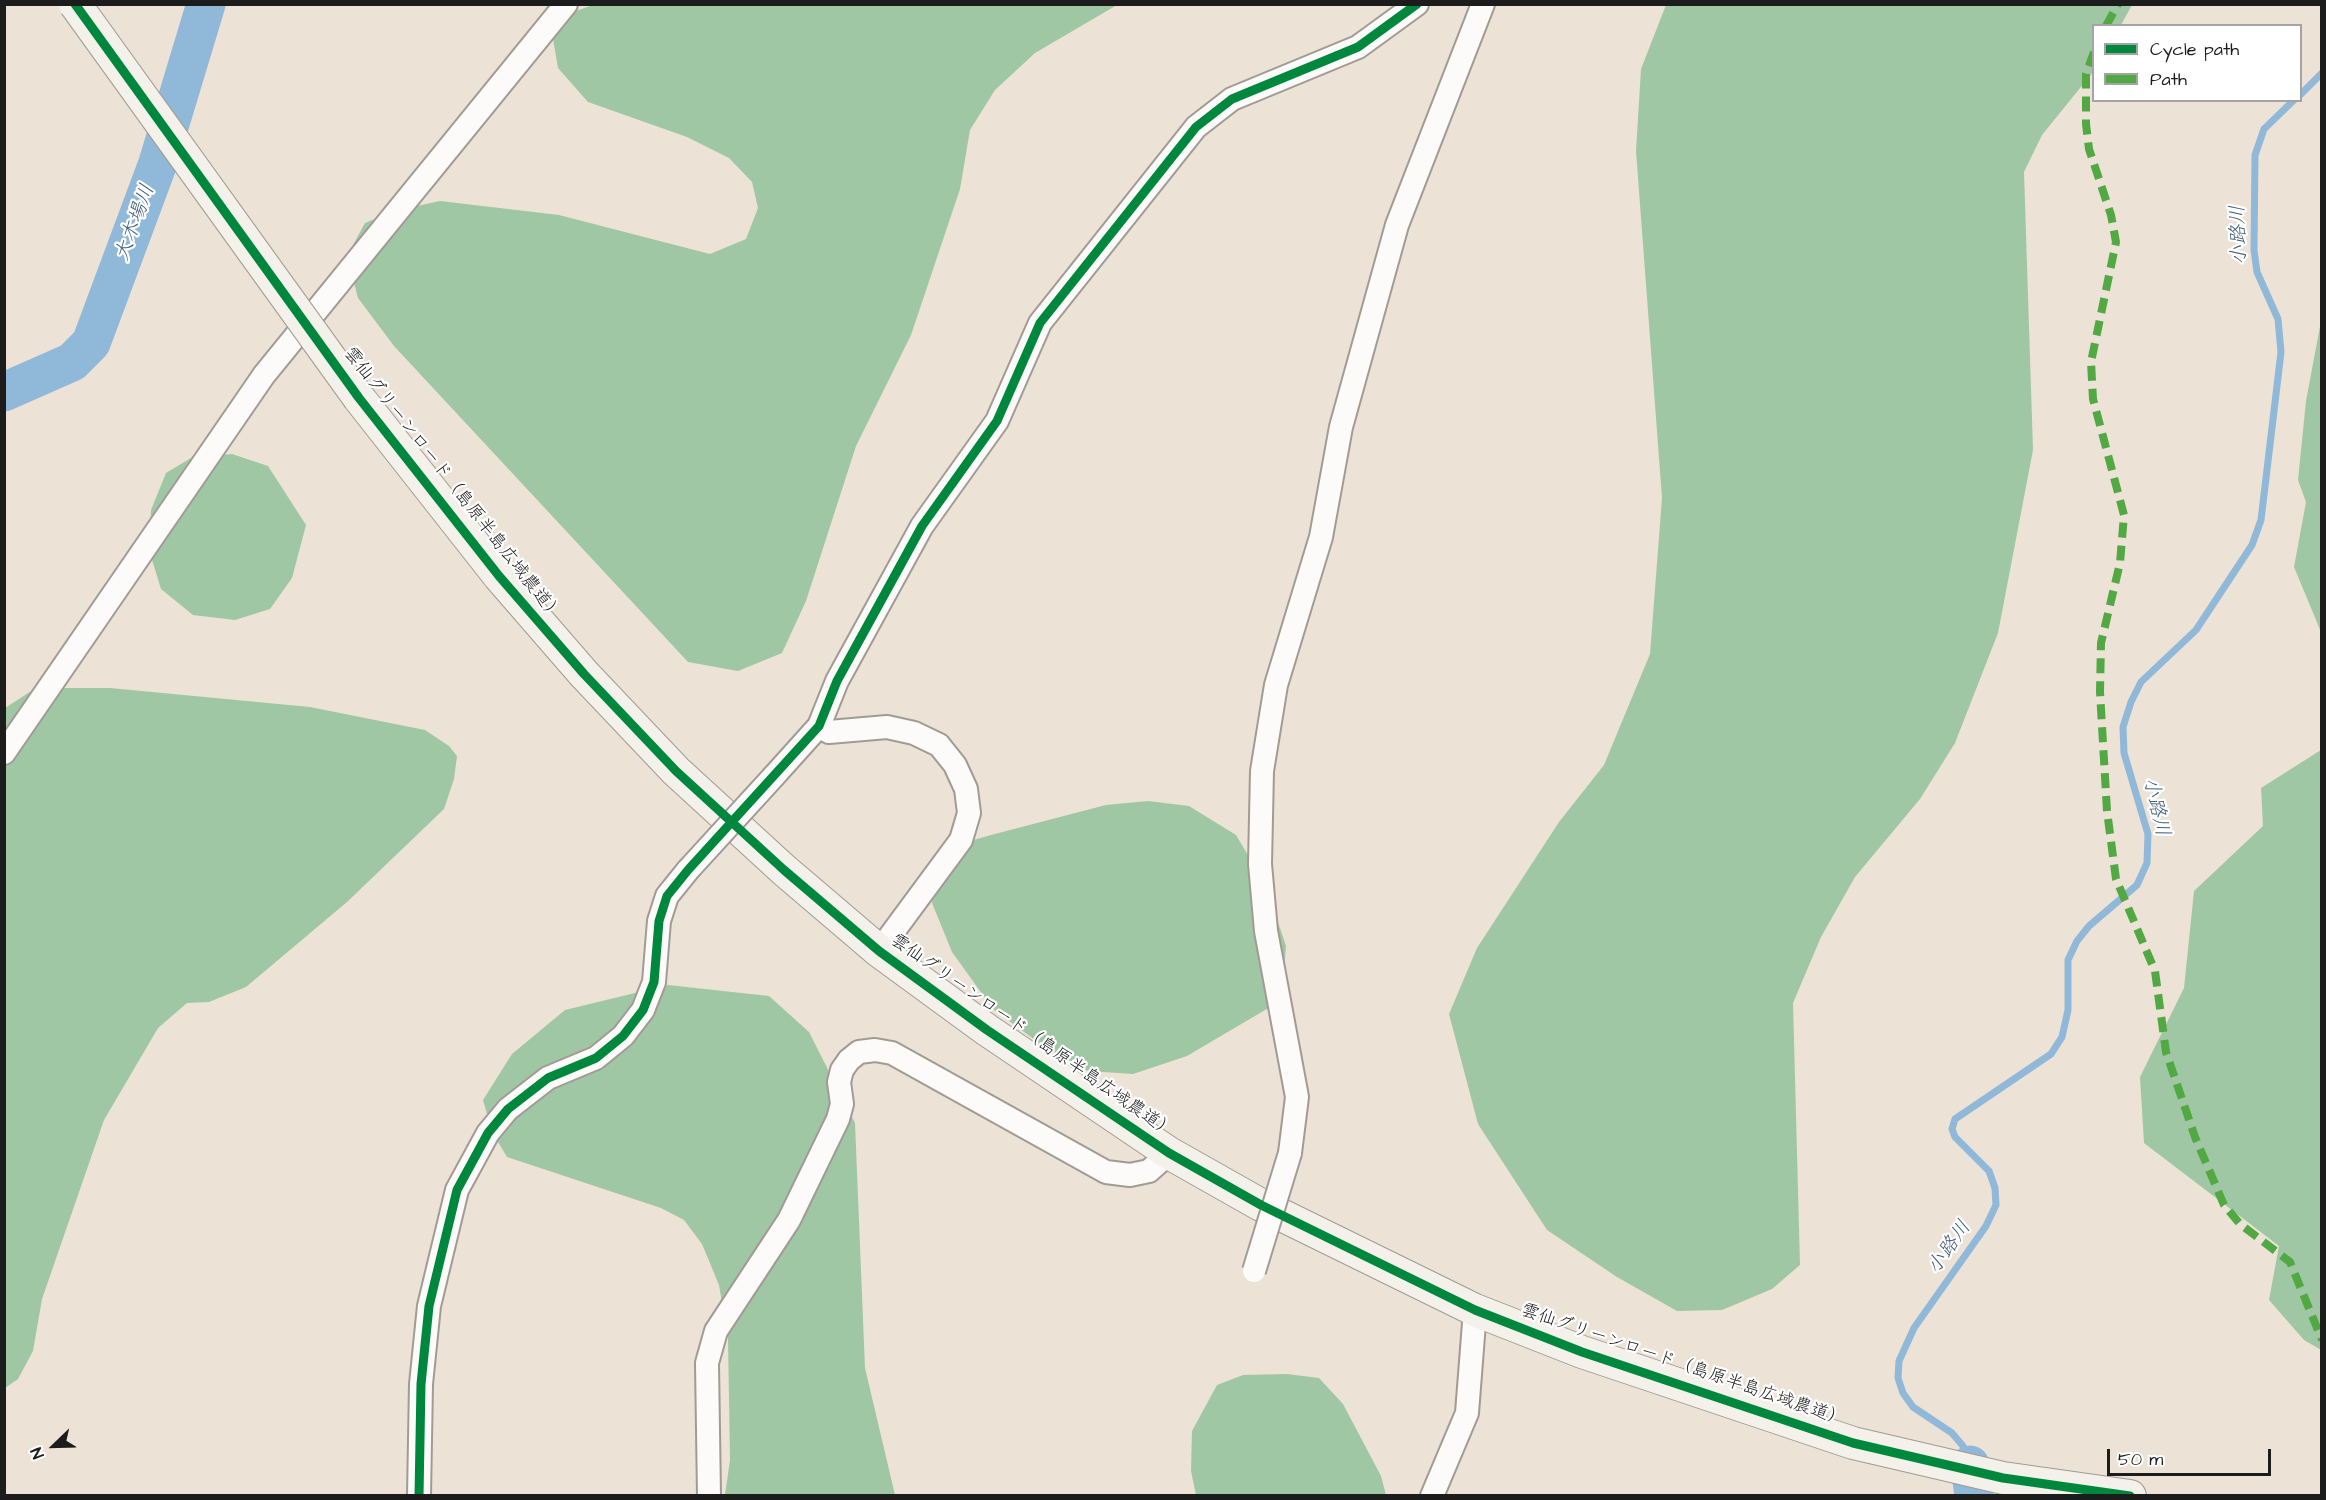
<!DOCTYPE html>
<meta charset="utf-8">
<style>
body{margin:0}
#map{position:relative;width:2326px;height:1500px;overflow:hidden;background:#ece2d5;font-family:"Architects Daughter",sans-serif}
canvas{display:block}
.frame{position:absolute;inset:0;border:6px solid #1c1c1c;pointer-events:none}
.legend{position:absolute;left:2092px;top:24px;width:210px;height:78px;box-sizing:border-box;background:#fff;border:2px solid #a4a4a4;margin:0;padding:8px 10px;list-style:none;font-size:18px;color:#1c1c1c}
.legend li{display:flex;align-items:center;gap:12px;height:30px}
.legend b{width:30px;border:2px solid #a4a4a4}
.north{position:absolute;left:24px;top:1416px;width:60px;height:60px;-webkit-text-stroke:4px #fff;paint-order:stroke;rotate:247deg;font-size:16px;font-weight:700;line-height:24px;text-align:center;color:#1c1c1c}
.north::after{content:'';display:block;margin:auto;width:21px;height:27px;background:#1c1c1c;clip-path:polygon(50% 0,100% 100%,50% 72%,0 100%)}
.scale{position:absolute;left:2107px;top:1449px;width:164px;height:27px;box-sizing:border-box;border:3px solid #1c1c1c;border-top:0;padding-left:8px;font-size:18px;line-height:21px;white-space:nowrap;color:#1c1c1c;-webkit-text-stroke:4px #fff;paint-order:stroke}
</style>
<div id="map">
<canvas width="2326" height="1500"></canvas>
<div class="frame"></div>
<ul class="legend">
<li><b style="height:8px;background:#00873e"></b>Cycle path</li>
<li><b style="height:8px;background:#52a943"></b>Path</li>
</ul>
<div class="north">N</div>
<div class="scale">50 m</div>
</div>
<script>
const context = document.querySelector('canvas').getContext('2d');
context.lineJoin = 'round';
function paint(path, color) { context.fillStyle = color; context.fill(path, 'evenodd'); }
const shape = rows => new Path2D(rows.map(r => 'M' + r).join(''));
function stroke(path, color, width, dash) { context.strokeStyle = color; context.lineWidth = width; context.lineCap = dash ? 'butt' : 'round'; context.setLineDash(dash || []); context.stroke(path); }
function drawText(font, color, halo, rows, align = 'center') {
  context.font = font + ' "Architects Daughter","Klee One",sans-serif'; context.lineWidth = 4.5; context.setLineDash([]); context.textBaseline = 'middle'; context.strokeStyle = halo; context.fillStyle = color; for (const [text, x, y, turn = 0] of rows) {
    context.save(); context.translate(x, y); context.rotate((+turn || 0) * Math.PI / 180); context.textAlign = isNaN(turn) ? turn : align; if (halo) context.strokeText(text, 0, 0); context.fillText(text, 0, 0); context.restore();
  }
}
paint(shape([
 [593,5,1117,5,1035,53,995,90,970,130,960,189,911,335,856,446,806,601,782,653,738,671,688,662,394,346,358,298,351,271,353,245,365,223,394,211,440,201,559,215,710,254,746,239,758,208,752,182,729,158,687,137,588,102,558,68,552,33,573,12],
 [1666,5,2132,5,2121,25,2094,26,2093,72,2042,135,2024,172,2033,450,1998,633,1955,743,1920,799,1855,877,1821,937,1793,1003,1800,1265,1772,1289,1722,1310,1677,1311,1617,1277,1547,1230,1478,1124,1449,1014,1477,948,1559,822,1604,765,1650,654,1662,498,1636,151,1641,69],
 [2321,321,2322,632,2321,632,2294,567,2306,502,2298,480,2306,401],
 [232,454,268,466,306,525,292,578,270,609,235,620,193,615,161,589,149,550,151,510,166,473,191,458],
 [36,688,110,688,310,707,425,730,449,746,457,756,454,779,444,809,347,902,246,987,209,1002,187,1003,158,1028,104,1120,42,1299,33,1351,18,1379,5,1388,5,708],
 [2321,750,2321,1350,2304,1340,2269,1300,2279,1246,2144,1143,2140,1077,2184,988,2194,891,2263,826,2261,788],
 [1148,801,1189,806,1236,835,1265,884,1286,946,1282,1000,1187,1056,1133,1074,1088,1071,1043,1046,993,1009,952,952,932,903,936,862,956,845,991,835,1106,805],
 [668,985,769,996,809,1032,855,1123,865,1368,895,1495,725,1495,730,1460,728,1338,719,1285,702,1244,684,1220,661,1208,507,1157,492,1132,483,1100,512,1054,565,1010],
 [1287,1374,1319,1378,1343,1404,1381,1476,1386,1495,1196,1495,1191,1471,1192,1431,1217,1385,1243,1375]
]), '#a0c7a4');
stroke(shape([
 [2300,95,2322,73],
 [1969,1461,1963,1446,1952,1433,1913,1407,1903,1393,1898,1378,1899,1361,1914,1328,1986,1226,1996,1205,1995,1188,1989,1171,1955,1137,1952,1129,1955,1119,2051,1054,2062,1037,2068,1010,2068,960,2077,941,2089,926,2137,885,2147,863,2148,834,2124,753,2123,727,2131,702,2141,682,2196,630,2252,545,2261,520,2281,352,2278,319,2257,272,2254,250,2255,155,2264,129,2294,100]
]), '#90b8d8', 7);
stroke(shape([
 [4,392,72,362,91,343,158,163,206,4],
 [1970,1465,1974,1496]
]), '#90b8d8', 39);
const street = shape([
 [819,726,829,732,887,727,914,733,939,745,955,765,966,789,969,813,961,840,879,951],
 [4,753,264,375,566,4],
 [774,776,819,726,837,681,922,526,997,421,1040,323,1196,127,1232,99,1358,47,1417,4],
 [1290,1153,1297,1097,1266,931,1260,864,1262,771,1276,685,1321,537,1341,427,1397,225,1483,4],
 [419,1496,421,1384,429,1306,457,1190,488,1133,508,1109,548,1078,596,1058,623,1036,643,1010,654,982,659,921,667,896,688,870],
 [709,1496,707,1363,716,1331,789,1220,838,1119,842,1104,839,1082,842,1070,849,1060,859,1052,875,1050,892,1053,1106,1172,1130,1175,1149,1171,1169,1153],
 [1432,1496,1467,1413,1475,1310]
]);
const secondary = shape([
 [359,398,499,576,584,674,676,771,784,870,879,951,987,1030,1169,1153,1261,1205,1475,1310,1582,1352,1853,1443,2003,1478,2130,1496]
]);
stroke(street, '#a19b94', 26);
stroke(secondary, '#a19b94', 34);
stroke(street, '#fcfbf9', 22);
stroke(secondary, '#f4f0ea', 32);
const streetBridge = shape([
 [688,870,774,776],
 [1254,1271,1290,1153]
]);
const secondaryBridge = shape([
 [75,4,359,398]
]);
stroke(streetBridge, '#a19b94', 26, []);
stroke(secondaryBridge, '#a19b94', 34, []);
stroke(streetBridge, '#fcfbf9', 22);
stroke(secondaryBridge, '#f4f0ea', 32);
stroke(shape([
 [2106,26,2118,4],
 [2094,52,2086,74,2086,124,2089,149,2111,215,2116,242,2091,362,2093,399,2124,515,2120,563,2101,643,2100,692,2107,811,2116,879,2155,971,2166,1052,2195,1137,2224,1205,2240,1224,2290,1262,2322,1340]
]), '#52a943', 8, [15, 8]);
stroke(shape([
 [75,4,359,398,499,576,584,674,676,771,784,870,879,951,987,1030,1169,1153,1261,1205,1475,1310,1582,1352,1853,1443,2003,1478,2130,1496],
 [419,1496,421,1384,429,1306,457,1190,488,1133,508,1109,548,1078,596,1058,623,1036,643,1010,654,982,659,921,667,896,688,870,819,726,837,681,922,526,997,421,1040,323,1196,127,1232,99,1358,47,1417,4]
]), '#00873e', 9);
drawText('18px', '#1c1c1c', '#fff', [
 ["雲仙グリーンロード（島原半島広域農道）",452,485,52],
 ["雲仙グリーンロード（島原半島広域農道）",1032,1037,35],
 ["雲仙グリーンロード（島原半島広域農道）",1683,1366,19]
]);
drawText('italic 20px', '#42617b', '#fff', [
 ["大木場川",136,223,-70],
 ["小路川",2240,235,-92],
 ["小路川",2155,807,77],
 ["小路川",1950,1248,-55]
]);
</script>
